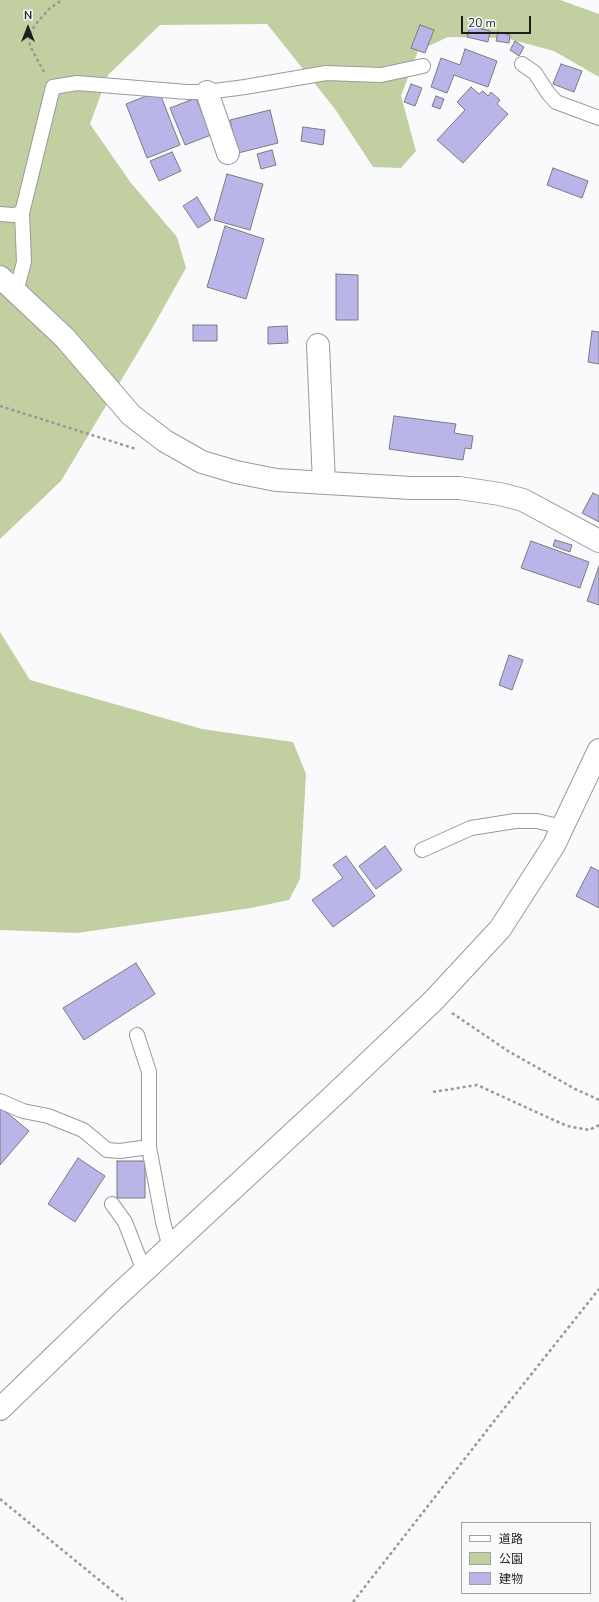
<!DOCTYPE html>
<meta charset="utf-8">
<style>
body{margin:0}
#map{position:relative;width:599px;height:1602px;overflow:hidden;background:#fafafd;font-family:"Nunito Sans","Noto Sans JP",sans-serif}
canvas{display:block}
.legend{position:absolute;left:461px;top:1522px;width:130px;height:72px;box-sizing:border-box;background:#fafafd;border:1px solid #a2a2a4;margin:0;padding:5px 7px;list-style:none;font-size:12px;color:#1d1d1e}
.legend li{display:flex;align-items:center;gap:8px;height:20px}
.legend b{width:20px;border:1px solid #a2a2a4}
.north{position:absolute;left:8px;top:8px;width:40px;height:40px;-webkit-text-stroke:3px #fafafd;paint-order:stroke;rotate:0deg;font-size:11px;font-weight:700;line-height:16px;text-align:center;color:#1d1d1e}
.north::after{content:'';display:block;margin:auto;width:14px;height:18px;background:#1d1d1e;clip-path:polygon(50% 0,100% 100%,50% 72%,0 100%)}
.scale{position:absolute;left:461px;top:16px;width:70px;height:18px;box-sizing:border-box;border:2px solid #1d1d1e;border-top:0;padding-left:5px;font-size:12px;line-height:14px;white-space:nowrap;color:#1d1d1e;-webkit-text-stroke:3px #fafafd;paint-order:stroke}
</style>
<div id="map">
<canvas width="599" height="1602"></canvas>
<ul class="legend">
<li><b style="height:5px;background:#fff"></b>道路</li>
<li><b style="height:11px;background:#c1cfa1"></b>公園</li>
<li><b style="height:11px;background:#bab5e8"></b>建物</li>
</ul>
<div class="north">N</div>
<div class="scale">20 m</div>
</div>
<script>
const context = document.querySelector('canvas').getContext('2d');
context.lineJoin = 'round';
function paint(path, color) { context.fillStyle = color; context.fill(path, 'evenodd'); }
const shape = rows => new Path2D(rows.map(r => 'M' + r).join(''));
function stroke(path, color, width, dash) { context.strokeStyle = color; context.lineWidth = width; context.lineCap = dash ? 'butt' : 'round'; context.setLineDash(dash || []); context.stroke(path); }
paint(shape([
 [0,0,560,0,599,14,599,77,554,51,505,38,448,37,418,51,401,96,416,151,401,168,373,167,335,109,267,24,160,25,108,75,90,124,131,183,177,237,186,268,150,332,61,481,0,539],
 [0,632,30,680,202,729,293,742,306,774,300,879,289,900,251,908,77,933,0,930]
]), '#c1cfa1');
const building = shape([
 [420,25,434,30,425,53,411,48,420,25],
 [470,26,490,31,488,42,467,37,470,26],
 [498,32,510,35,509,43,496,41,498,32],
 [515,41,524,47,519,56,510,50,515,41],
 [465,49,497,61,488,87,454,75,447,93,431,87,441,58,460,65,465,49],
 [561,64,582,71,574,92,553,84,561,64],
 [411,84,422,88,415,106,404,102,411,84],
 [471,87,479,94,483,91,488,96,491,92,500,100,497,104,508,114,463,163,437,140,465,110,457,102,471,87],
 [159,91,180,145,147,158,126,104,159,91],
 [436,96,444,99,440,109,432,106,436,96],
 [196,98,211,135,185,145,170,108,196,98],
 [270,110,278,143,238,153,230,120,270,110],
 [303,127,325,130,323,145,301,141,303,127],
 [272,150,276,165,261,169,257,154,272,150],
 [172,152,181,171,159,181,150,161,172,152],
 [553,168,588,181,582,198,547,185,553,168],
 [227,174,263,184,250,230,214,220,227,174],
 [197,197,211,220,198,228,183,206,197,197],
 [225,226,264,239,246,299,207,287,225,226],
 [336,274,358,275,358,320,336,320,336,274],
 [193,325,217,325,217,341,193,341,193,325],
 [287,326,288,343,268,344,268,327,287,326],
 [592,331,599,332,599,364,588,362,592,331],
 [394,416,456,424,454,433,473,436,471,449,465,448,463,460,389,449,394,416],
 [593,493,599,496,599,522,582,513,593,493],
 [555,540,572,545,570,552,553,546,555,540],
 [531,541,589,562,580,588,521,568,531,541],
 [599,566,599,605,587,601,599,566],
 [509,655,523,660,512,690,499,685,509,655],
 [385,846,402,870,376,889,359,866,385,846],
 [346,856,375,896,333,927,312,900,343,878,333,865,346,856],
 [591,867,599,871,599,908,576,896,591,867],
 [136,963,155,994,84,1040,63,1008,136,963],
 [0,1107,29,1131,0,1165,0,1107],
 [78,1158,105,1176,75,1222,48,1204,78,1158],
 [117,1161,145,1161,145,1198,117,1198,117,1161]
]);
paint(building, '#bab5e8');
stroke(building, '#7b7b7e', 1);
const service = shape([
 [522,64,535,73,548,93,556,102,599,118],
 [0,214,13,215,22,213],
 [16,292,24,262,22,213,53,87,77,83,187,92,207,92,245,87,326,73,381,75,423,66],
 [422,850,471,828,515,821,537,821,562,827],
 [137,1035,149,1072,149,1147,163,1222,170,1247],
 [0,1101,23,1111,48,1116,83,1130,107,1150,120,1151,149,1147],
 [112,1204,125,1222,144,1271]
]);
const minor = shape([
 [207,92,228,153],
 [0,277,65,338,131,415,165,441,202,462,236,472,276,480,411,488,459,488,500,494,523,500,599,541],
 [318,345,324,483]
]);
const tertiary = shape([
 [0,1409,115,1298,332,1097,433,1001,500,929,554,845,599,750]
]);
stroke(service, '#9a9a9d', 16);
stroke(minor, '#9a9a9d', 24);
stroke(tertiary, '#9a9a9d', 24);
stroke(shape([
 [44,72,30,46,29,35,35,25,50,8,62,0],
 [0,406,136,449],
 [452,1013,508,1051,575,1089,599,1100],
 [433,1092,477,1085,567,1126,589,1130,599,1125],
 [0,1499,126,1602],
 [353,1602,495,1420,599,1289]
]), '#98989a', 2.5, [3, 3]);
stroke(service, '#fff', 14);
stroke(minor, '#fff', 22);
stroke(tertiary, '#fff', 22);
</script>
